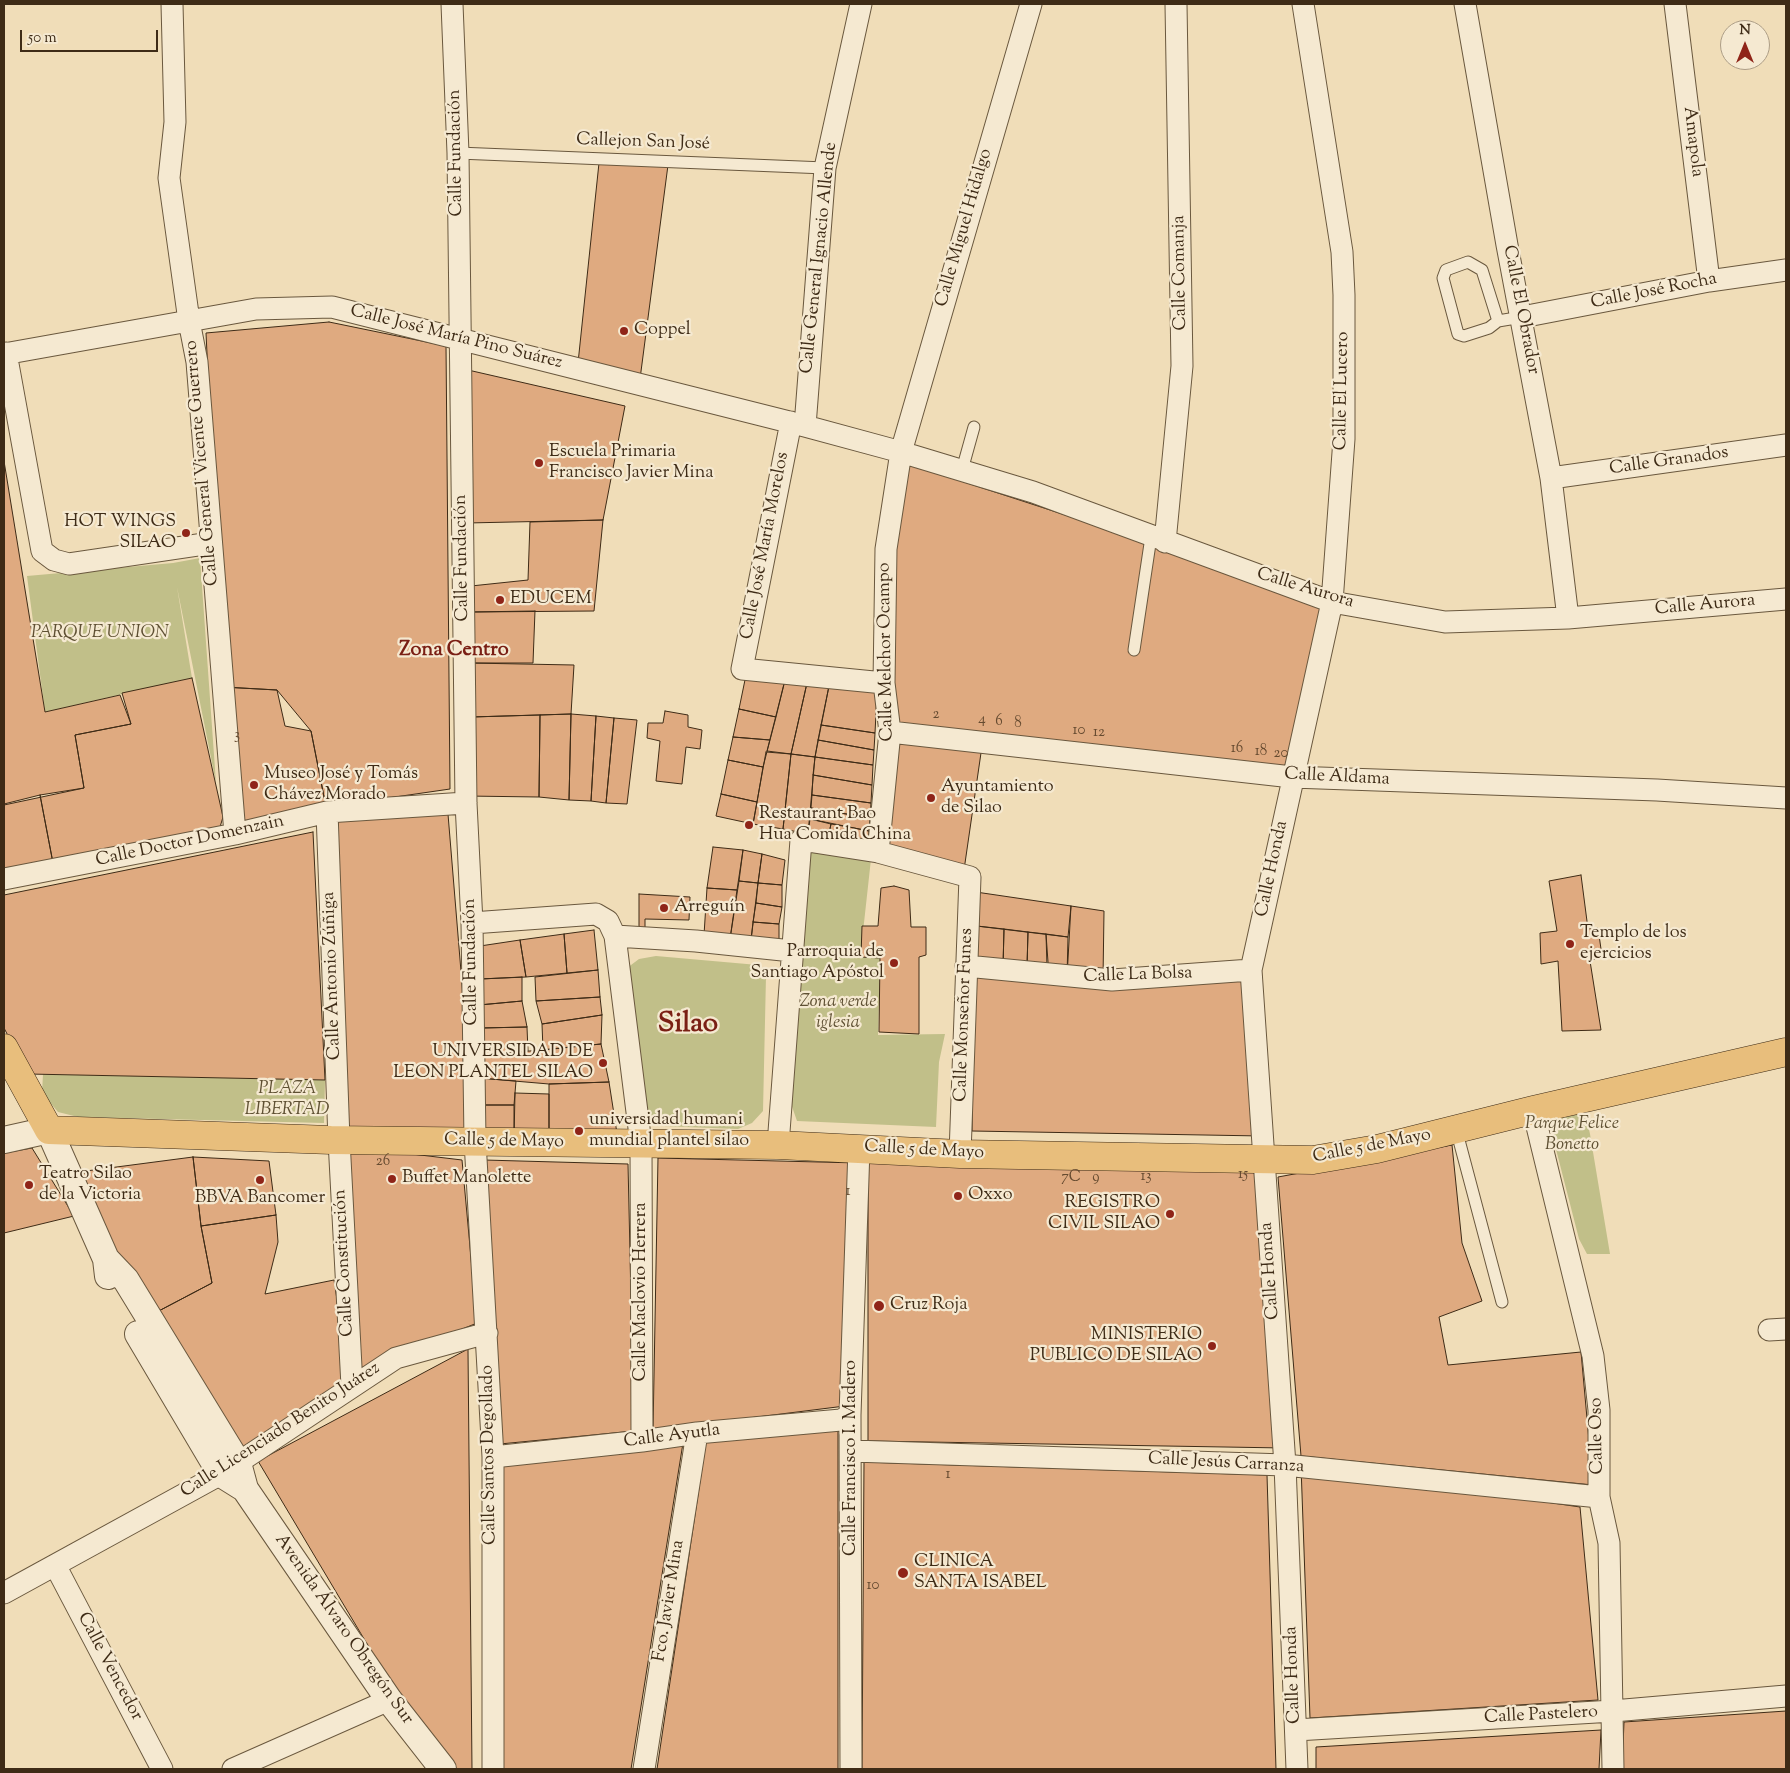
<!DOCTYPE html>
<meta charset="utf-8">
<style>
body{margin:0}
#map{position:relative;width:1790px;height:1773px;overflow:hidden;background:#f0ddb8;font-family:"Sorts Mill Goudy",serif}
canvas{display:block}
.frame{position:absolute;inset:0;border:5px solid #3e2b16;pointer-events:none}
.north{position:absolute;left:1720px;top:20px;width:50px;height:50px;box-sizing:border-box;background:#f5e9d1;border:1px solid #ac9d86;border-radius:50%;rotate:0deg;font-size:14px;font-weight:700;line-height:20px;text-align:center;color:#3e2b16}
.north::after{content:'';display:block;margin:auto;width:18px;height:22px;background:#8f2418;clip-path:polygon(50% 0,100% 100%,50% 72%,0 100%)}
.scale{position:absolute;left:20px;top:30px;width:138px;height:22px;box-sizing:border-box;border:2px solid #3e2b16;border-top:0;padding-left:6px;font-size:15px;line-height:18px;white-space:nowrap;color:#3e2b16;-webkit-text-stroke:4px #f5e9d1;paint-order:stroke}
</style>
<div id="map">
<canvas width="1790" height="1773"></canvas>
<div class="frame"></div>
<div class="north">N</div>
<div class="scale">50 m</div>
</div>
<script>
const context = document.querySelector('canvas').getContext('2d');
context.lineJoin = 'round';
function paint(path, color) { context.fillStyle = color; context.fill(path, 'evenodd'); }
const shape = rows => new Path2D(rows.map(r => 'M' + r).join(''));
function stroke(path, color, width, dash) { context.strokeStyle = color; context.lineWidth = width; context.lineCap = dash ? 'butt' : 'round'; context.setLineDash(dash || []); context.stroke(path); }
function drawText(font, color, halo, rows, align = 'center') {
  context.font = font + ' "Sorts Mill Goudy",serif'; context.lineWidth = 4.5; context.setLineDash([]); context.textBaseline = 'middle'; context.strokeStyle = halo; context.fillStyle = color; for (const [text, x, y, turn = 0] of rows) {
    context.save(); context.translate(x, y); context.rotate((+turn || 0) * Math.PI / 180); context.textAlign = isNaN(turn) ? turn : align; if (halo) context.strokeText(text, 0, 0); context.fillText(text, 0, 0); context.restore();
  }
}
paint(shape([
 [200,558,216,783,177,587,192,678,45,712,27,576,173,563],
 [809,847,871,859,862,941,880,958,878,1035,945,1034,939,1062,936,1127,797,1121,788,1095],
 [656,956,758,965,766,976,763,1111,752,1123,738,1129,661,1126,647,1120,627,968,639,959],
 [43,1074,325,1080,324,1123,78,1117,58,1112,42,1093],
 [1584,1108,1590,1134,1610,1254,1587,1254,1579,1239,1548,1118]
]), '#c1bf89');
const building = shape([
 [599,163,668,165,640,379,578,363,599,163],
 [329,322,446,346,450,789,326,807,311,731,285,726,277,690,223,687,206,333,329,322],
 [468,370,625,406,603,520,467,523,468,370],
 [4,461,45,712,120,695,131,724,75,735,84,788,4,805,4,461],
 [909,464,1323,599,1293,775,890,732,886,549,909,464],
 [603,520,594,611,472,612,471,586,528,580,530,522,603,520],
 [535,611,533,663,469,663,469,612,535,611],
 [469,663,574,665,571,714,471,717,469,663],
 [746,675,785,680,776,717,739,709,746,675],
 [192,678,223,817,220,827,53,863,40,795,84,788,75,735,131,724,122,693,192,678],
 [785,680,807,683,791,754,767,751,785,680],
 [807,683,829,686,815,757,791,754,807,683],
 [829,686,877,693,875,733,821,725,829,686],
 [223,687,277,690,311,731,326,807,240,829,223,687],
 [739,709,776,717,770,740,733,737,739,709],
 [665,711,688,715,688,727,702,730,700,749,686,747,682,784,656,781,660,741,647,738,648,723,663,723,665,711],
 [571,714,569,800,539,797,540,715,571,714],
 [571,714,596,716,591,801,569,800,571,714],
 [540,715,539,797,466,796,471,717,540,715],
 [596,716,614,718,606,803,591,801,596,716],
 [614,718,637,720,627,804,606,803,614,718],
 [821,725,875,733,874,750,818,740,821,725],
 [893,736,982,746,964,870,883,849,893,736],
 [733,737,770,740,763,767,728,760,733,737],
 [818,740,874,750,873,765,815,757,818,740],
 [766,752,791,754,783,829,753,824,766,752],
 [791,754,815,757,808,834,783,829,791,754],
 [815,757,873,765,872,785,813,775,815,757],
 [728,760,763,767,757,802,721,794,728,760],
 [813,775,872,785,871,803,812,795,813,775],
 [721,794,757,802,753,824,716,816,721,794],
 [40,795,53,863,4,875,4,804,40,795],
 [812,795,871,803,870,818,811,808,812,795],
 [811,808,870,818,869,831,810,819,811,808],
 [448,814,475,1141,339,1140,338,820,448,814],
 [810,819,831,824,828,838,808,834,810,819],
 [831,824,849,827,846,842,828,838,831,824],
 [849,827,869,831,868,847,846,842,849,827],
 [313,832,325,1080,28,1074,4,1028,4,895,313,832],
 [713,847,743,850,737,890,707,888,713,847],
 [743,850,762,854,758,883,739,881,743,850],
 [762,854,785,860,782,885,758,883,762,854],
 [1581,875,1588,929,1598,928,1602,956,1590,961,1601,1030,1562,1031,1558,961,1541,964,1540,933,1557,931,1549,881,1581,875],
 [739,881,758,883,751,940,730,939,739,881],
 [758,883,782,885,782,907,756,903,758,883],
 [894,886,909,890,911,927,926,927,926,955,919,957,919,1034,879,1032,880,958,861,957,862,926,878,926,881,888,894,886],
 [707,888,737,890,730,939,704,935,707,888],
 [969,891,1071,906,1068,937,968,925,969,891],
 [639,894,690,897,689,920,645,919,645,933,639,933,639,894],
 [756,903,782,907,779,924,753,922,756,903],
 [1071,906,1104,911,1103,979,1067,977,1071,906],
 [753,922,779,924,779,943,751,940,753,922],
 [968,925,1004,929,1003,967,973,965,968,925],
 [1004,929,1028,932,1027,967,1003,967,1004,929],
 [594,930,598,970,567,973,564,934,594,930],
 [1028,932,1046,934,1047,967,1027,967,1028,932],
 [564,934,567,973,526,977,520,940,564,934],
 [1046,934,1068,937,1067,977,1049,976,1046,934],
 [520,940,526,977,480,979,480,946,520,940],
 [973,965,1246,974,1262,1136,972,1131,973,965],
 [598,970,600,997,536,1001,535,977,598,970],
 [522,977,522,1001,479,1005,480,979,522,977],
 [600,997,602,1015,542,1024,536,1001,600,997],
 [522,1001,527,1027,481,1028,479,1005,522,1001],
 [602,1015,601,1044,543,1050,542,1024,602,1015],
 [527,1027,528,1051,482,1056,481,1028,527,1027],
 [601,1044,609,1082,549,1084,479,1078,479,1056,601,1044],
 [479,1078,516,1081,514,1105,482,1105,479,1078],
 [609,1082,618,1140,549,1139,549,1084,609,1082],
 [515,1093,549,1094,549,1139,514,1139,515,1093],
 [482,1105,514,1105,514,1139,481,1137,482,1105],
 [1452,1145,1462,1243,1482,1301,1439,1317,1448,1365,1581,1352,1593,1485,1301,1456,1278,1177,1452,1145],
 [345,1146,462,1160,477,1323,359,1371,345,1146],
 [32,1148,74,1216,4,1233,4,1153,32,1148],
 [868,1148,1264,1160,1284,1448,868,1441,868,1148],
 [193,1157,269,1161,276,1215,201,1226,193,1157],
 [193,1157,201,1226,212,1283,153,1314,120,1265,80,1179,86,1171,193,1157],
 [658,1158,859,1163,845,1406,653,1430,658,1158],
 [484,1160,628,1164,634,1431,500,1444,484,1160],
 [276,1215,278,1242,265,1294,334,1280,352,1397,238,1453,153,1314,212,1283,201,1226,276,1215],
 [468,1349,472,1769,447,1769,438,1763,258,1461,468,1349],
 [838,1428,838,1769,657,1769,706,1441,838,1428],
 [683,1443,631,1769,502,1769,501,1463,683,1443],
 [864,1462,1267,1475,1276,1769,862,1769,864,1462],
 [1301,1466,1580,1507,1598,1700,1310,1718,1301,1466],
 [1786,1711,1786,1769,1622,1769,1624,1722,1786,1711],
 [1601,1730,1599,1769,1316,1769,1316,1747,1601,1730]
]);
paint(building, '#dfaa80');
stroke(building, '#3e2b16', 1);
const service = shape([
 [458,153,825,168],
 [1498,321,1482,270,1468,262,1446,270,1443,278,1458,334,1464,336,1489,328,1498,321,1522,317],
 [962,470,974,427],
 [1134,650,1151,537],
 [1456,1129,1502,1302]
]);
const minor = shape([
 [172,4,175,122,169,178,189,321,197,362,235,834],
 [452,4,458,153,466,803,472,923,475,1141,493,1457,493,1769],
 [1465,4,1507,245,1551,478,1568,618],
 [1675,4,1709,281],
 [1522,317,1709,281,1786,270],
 [6,353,42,551,54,560,69,564,211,543],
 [4,354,256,309,332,307,805,426,901,452,1033,492,1332,602,1445,622,1568,618,1786,599],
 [791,422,742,669,884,683],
 [805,426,825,168,861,4],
 [1551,478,1786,445],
 [1165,542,1182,366,1176,4],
 [890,732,1292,777,1657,790,1786,798],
 [327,812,339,1140,352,1386],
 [878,852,890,732,884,683,886,549,901,452,1031,4],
 [4,879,235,834,327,812,466,803],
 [472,923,596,914,608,921,615,936,696,941,792,951],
 [615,936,641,1144,642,1441],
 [966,966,1112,980,1251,970],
 [1533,1110,1593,1356,1599,1410,1599,1497,1609,1543,1613,1769],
 [778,1145,801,840,878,852,970,877,960,1154],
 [1769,1330,1786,1329],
 [852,1451,1285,1465,1599,1497],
 [493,1457,642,1441,697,1433,841,1420,850,1415],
 [55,1565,162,1769],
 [4,1593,221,1474,396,1358,487,1333],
 [1296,1730,1613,1711,1786,1696],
 [233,1769,389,1700],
 [644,1769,697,1433],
 [851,1769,850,1415,859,1148],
 [1297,1769,1285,1465,1251,970,1332,602,1344,439,1344,295,1342,252,1303,4]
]);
const tertiary = shape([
 [4,1140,49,1130,106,1259,108,1276],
 [106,1259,126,1280,238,1463,245,1489,389,1700,443,1769],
 [138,1334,221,1474,245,1489]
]);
const primary = shape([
 [4,1048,49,1130,331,1140,778,1145,960,1154,1313,1160,1377,1149,1533,1110,1786,1052]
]);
stroke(service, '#6a583e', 13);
stroke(minor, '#6a583e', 23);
stroke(tertiary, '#6a583e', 28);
stroke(primary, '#3e2b16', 29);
stroke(service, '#f5e9d1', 11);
stroke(minor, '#f5e9d1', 21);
stroke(tertiary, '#f5e9d1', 26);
stroke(primary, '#e8be7c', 28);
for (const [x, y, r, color] of [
 [624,331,5,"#8f2418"],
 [539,463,5,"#8f2418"],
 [186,533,5,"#8f2418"],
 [500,600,5,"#8f2418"],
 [254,785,5,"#8f2418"],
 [931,798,5,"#8f2418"],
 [749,825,5,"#8f2418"],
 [664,908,5,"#8f2418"],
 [1570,944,5,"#8f2418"],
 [894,963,5,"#8f2418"],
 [603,1063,5,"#8f2418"],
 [579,1131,5,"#8f2418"],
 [392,1179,5,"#8f2418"],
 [260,1180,5,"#8f2418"],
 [29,1185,5,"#8f2418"],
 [958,1196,5,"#8f2418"],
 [1170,1214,5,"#8f2418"],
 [879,1306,6,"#8f2418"],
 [1212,1346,5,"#8f2418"],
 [903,1573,6,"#8f2418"]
]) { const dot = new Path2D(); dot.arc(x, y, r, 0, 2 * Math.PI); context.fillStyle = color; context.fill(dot); stroke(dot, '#f5e9d1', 2); }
drawText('15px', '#664b30', null, [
 ["2",936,715],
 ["4",982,720],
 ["6",999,722],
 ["8",1018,724],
 ["10",1079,731],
 ["12",1099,733],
 ["3",237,736],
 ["16",1237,749],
 ["18",1261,752],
 ["20",1281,754],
 ["26",383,1162],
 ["15",1243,1175],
 ["13",1146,1177],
 ["7C",1071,1178],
 ["9",1096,1178],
 ["1",848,1192],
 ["1",948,1475],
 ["10",873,1586]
]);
drawText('18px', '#3e2b16', '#f5e9d1', [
 ["Amapola",1692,142,83],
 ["Callejon San José",643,143,2],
 ["Calle Fundación",457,153,-91],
 ["Calle Miguel Hidalgo",965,228,-74],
 ["Calle General Ignacio Allende",820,258,-84],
 ["Calle Comanja",1181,273,-91],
 ["Calle José Rocha",1654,292,-11],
 ["Calle El Obrador",1520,310,79],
 ["Calle José María Pino Suárez",456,338,14],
 ["Calle El Lucero",1343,391,-89],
 ["Calle Granados",1669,462,-8],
 ["Calle General Vicente Guerrero",203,463,-95],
 ["Calle José María Morelos",766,546,-79],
 ["Calle Fundación",463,558,-91],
 ["Calle Aurora",1305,589,17],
 ["Calle Aurora",1705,606,-5],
 ["Calle Melchor Ocampo",887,652,-91],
 ["Calle Aldama",1337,778,3],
 ["Calle Doctor Domenzain",190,842,-12],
 ["Calle Honda",1273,869,-78],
 ["Calle Fundación",472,962,-91],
 ["Calle Antonio Zúñiga",333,976,-92],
 ["Calle La Bolsa",1138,976,-2],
 ["Calle Monseñor Funes",965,1015,-88],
 ["Calle 5 de Mayo",504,1142,1],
 ["Calle 5 de Mayo",1372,1147,-11],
 ["Calle 5 de Mayo",924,1151,3],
 ["Calle Constitución",345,1263,-93],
 ["Calle Honda",1271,1271,-94],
 ["Calle Maclovio Herrera",642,1292,-90],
 ["Calle Licenciado Benito Juárez",281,1431,-33],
 ["Calle Oso",1598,1436,-91],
 ["Calle Ayutla",672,1437,-7],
 ["Calle Santos Degollado",490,1455,-91],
 ["Calle Francisco I. Madero",852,1458,-90],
 ["Calle Jesús Carranza",1226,1464,3],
 ["Fco. Javier Mina",670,1601,-81],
 ["Avenida Álvaro Obregón Sur",343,1630,55],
 ["Calle Vencedor",109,1667,62],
 ["Calle Honda",1294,1675,-92],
 ["Calle Pastelero",1541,1716,-3]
]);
drawText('18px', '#3e2b16', '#f5e9d1', [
 ["Coppel",634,331],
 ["Escuela Primaria",549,453],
 ["Francisco Javier Mina",549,474],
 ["HOT WINGS",176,523,"right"],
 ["SILAO",176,544,"right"],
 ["EDUCEM",510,600],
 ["Museo José y Tomás",264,775],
 ["Chávez Morado",264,796],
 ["Ayuntamiento",941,788],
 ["de Silao",941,809],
 ["Restaurant Bao",759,815],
 ["Hua Comida China",759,836],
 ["Arreguín",674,908],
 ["Templo de los",1580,934],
 ["ejercicios",1580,955],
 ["Parroquia de",884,953,"right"],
 ["Santiago Apóstol",884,974,"right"],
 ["UNIVERSIDAD DE",593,1053,"right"],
 ["LEON PLANTEL SILAO",593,1074,"right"],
 ["universidad humani",589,1121],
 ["mundial plantel silao",589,1142],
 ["Teatro Silao",39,1175],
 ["de la Victoria",39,1196],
 ["Buffet Manolette",402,1179],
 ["Oxxo",968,1196],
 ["BBVA Bancomer",260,1199,"center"],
 ["REGISTRO",1160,1204,"right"],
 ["CIVIL SILAO",1160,1225,"right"],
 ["Cruz Roja",890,1306],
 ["MINISTERIO",1202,1336,"right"],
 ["PUBLICO DE SILAO",1202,1357,"right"],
 ["CLINICA",914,1563],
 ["SANTA ISABEL",914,1584]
], 'left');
drawText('italic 18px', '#5f5033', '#f5e9d1', [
 ["PARQUE UNION",100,634],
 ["Zona verde",838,1003],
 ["iglesia",838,1024],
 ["PLAZA",287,1090],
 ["LIBERTAD",287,1111],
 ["Parque Felice",1572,1125],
 ["Bonetto",1572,1146]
]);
drawText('bold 20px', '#7a1f14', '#f5e9d1', [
 ["Zona Centro",454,652]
]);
drawText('bold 28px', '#7a1f14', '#f5e9d1', [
 ["Silao",688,1026]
]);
</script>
